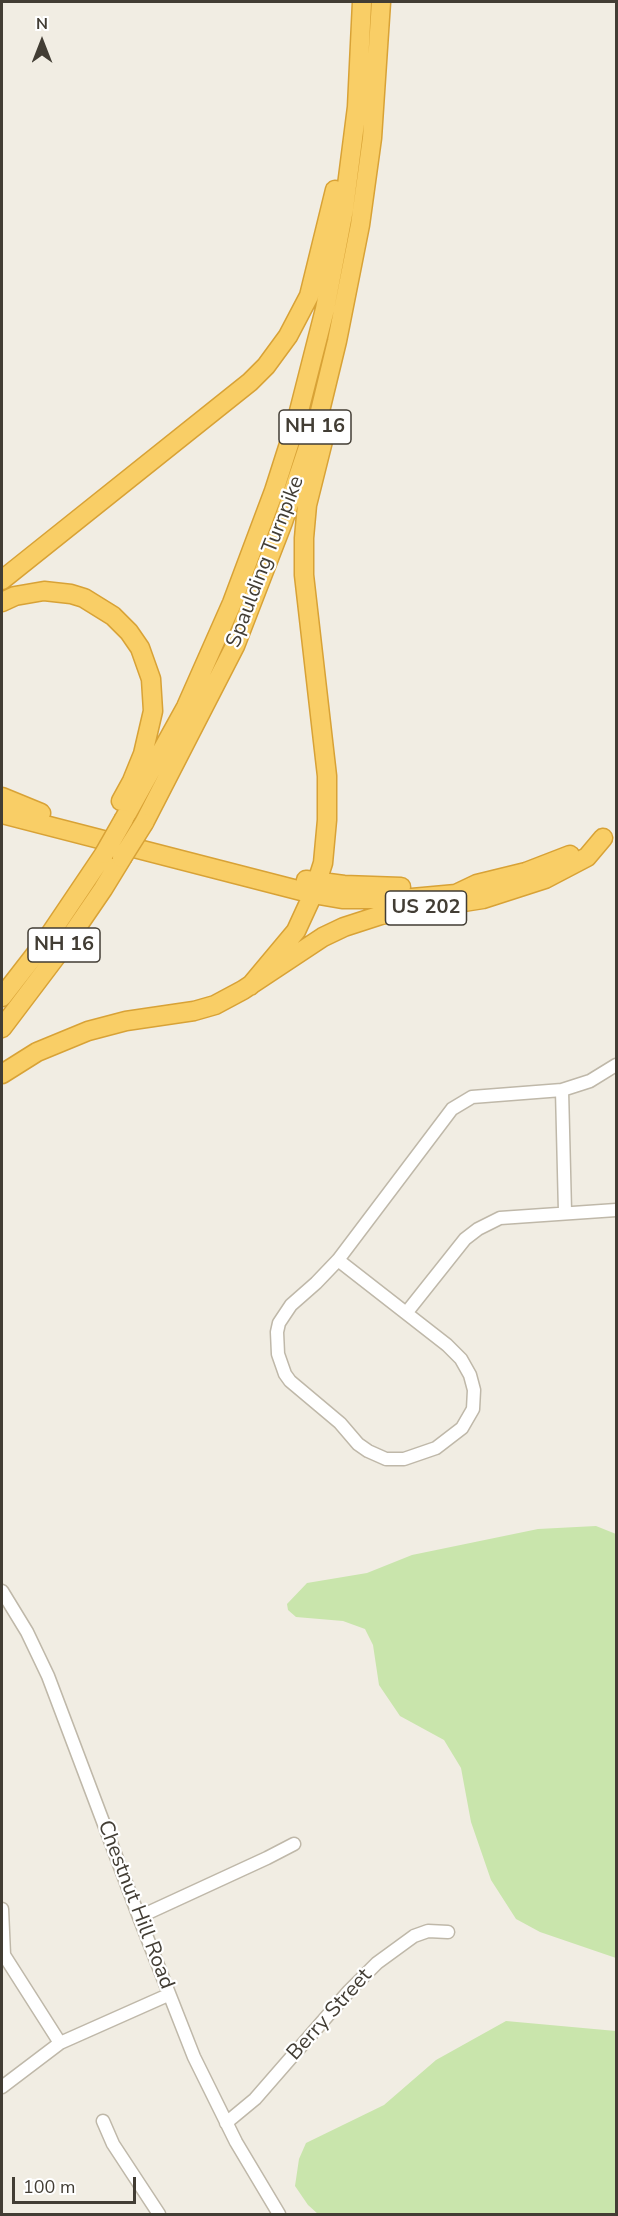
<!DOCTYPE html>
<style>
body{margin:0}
#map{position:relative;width:618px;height:2216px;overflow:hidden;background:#f1ede3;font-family:"Nunito Sans",sans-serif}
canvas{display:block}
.frame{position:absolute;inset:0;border:3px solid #423d34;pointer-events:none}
.north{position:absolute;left:12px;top:12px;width:60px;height:60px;-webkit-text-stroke:4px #fff;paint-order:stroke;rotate:0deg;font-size:16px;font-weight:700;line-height:24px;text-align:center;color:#423d34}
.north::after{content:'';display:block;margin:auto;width:21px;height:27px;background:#423d34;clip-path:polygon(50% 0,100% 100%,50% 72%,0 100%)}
.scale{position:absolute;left:12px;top:2177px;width:124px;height:27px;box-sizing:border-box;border:3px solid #423d34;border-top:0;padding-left:8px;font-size:18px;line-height:21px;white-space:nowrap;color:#423d34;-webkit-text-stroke:4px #fff;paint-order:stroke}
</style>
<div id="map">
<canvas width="618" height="2216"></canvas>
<div class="frame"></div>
<div class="north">N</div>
<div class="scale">100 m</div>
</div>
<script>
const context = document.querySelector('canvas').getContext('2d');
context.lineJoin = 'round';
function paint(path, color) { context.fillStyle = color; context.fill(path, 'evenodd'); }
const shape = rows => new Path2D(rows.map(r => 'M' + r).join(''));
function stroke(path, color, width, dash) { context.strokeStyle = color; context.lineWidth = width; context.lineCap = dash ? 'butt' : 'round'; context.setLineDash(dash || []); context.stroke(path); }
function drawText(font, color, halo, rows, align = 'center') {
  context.font = font + ' "Nunito Sans",sans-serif'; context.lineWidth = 4.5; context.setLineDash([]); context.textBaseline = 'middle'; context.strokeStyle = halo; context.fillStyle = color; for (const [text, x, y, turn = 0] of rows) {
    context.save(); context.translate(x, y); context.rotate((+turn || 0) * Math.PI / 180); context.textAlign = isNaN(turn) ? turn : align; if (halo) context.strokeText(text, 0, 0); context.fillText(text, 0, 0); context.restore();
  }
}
paint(shape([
 [596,1526,616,1534,616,1958,540,1932,516,1919,491,1880,471,1822,461,1768,444,1740,400,1716,379,1685,373,1645,365,1629,343,1621,296,1617,288,1610,287,1604,307,1583,367,1573,412,1555,538,1529],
 [506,2021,616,2031,616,2214,318,2214,308,2205,295,2186,299,2159,306,2143,384,2105,436,2060]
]), '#c9e5ac');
const minor = shape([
 [562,1090,565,1212],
 [338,1260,447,1345,461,1359,470,1375,474,1390,473,1409,462,1428,436,1448,404,1459,386,1459,368,1451,358,1444,340,1423,290,1381,285,1374,278,1354,277,1332,279,1323,291,1305,316,1283,338,1260,452,1109,472,1097,562,1090,590,1081,616,1065],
 [407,1312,465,1239,478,1229,500,1218,616,1210],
 [2,1591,27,1632,48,1676,139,1917,194,2057,236,2142,279,2214],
 [2,1909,4,1955],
 [139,1917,267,1858,294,1844],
 [4,1955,60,2043],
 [2,2087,60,2043,168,1995],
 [103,2121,113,2144,159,2214],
 [226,2123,255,2099,349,1991,377,1963,414,1936,428,1931,448,1932]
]);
const highway = shape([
 [2,580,250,382,266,366,288,336,309,296,335,190],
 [2,602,15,596,44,591,71,594,84,598,113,616,129,632,140,648,151,679,153,711,143,754,132,781,121,801],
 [2,797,41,813],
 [2,814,313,894,342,899,401,899,456,894,477,884,526,872,570,855],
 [124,819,186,707,232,603,274,491,297,419,325,309,344,209,357,107,362,2],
 [144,823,235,646,283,522,320,411,337,341,360,225,372,138,381,2],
 [306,880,344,885,401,887],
 [250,986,296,931,313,894,323,863,327,820,327,776,304,575,304,538,307,505,324,437],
 [2,997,44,943,104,854],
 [2,1028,64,946,103,889,122,858],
 [2,1074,37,1052,88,1031,126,1021,194,1011,215,1005,243,990,323,937,344,927,381,915,483,899,545,879,587,857,603,838]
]);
stroke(minor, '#bfb8a9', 15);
stroke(highway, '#d8a236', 21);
stroke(minor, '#fff', 12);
stroke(highway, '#f9ce66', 18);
const highwayBridge = shape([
 [104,854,124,819],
 [122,858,144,823]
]);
stroke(highwayBridge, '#d8a236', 21, []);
stroke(highwayBridge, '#f9ce66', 18);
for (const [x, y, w] of [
 [315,427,72],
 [426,908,81],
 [64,945,72]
]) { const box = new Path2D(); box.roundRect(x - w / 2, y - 17, w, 34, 4.5); context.fillStyle = '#fff'; context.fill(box); stroke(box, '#423d34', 1.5); }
drawText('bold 20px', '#423d34', null, [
 ["NH 16",315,427],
 ["US 202",426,908],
 ["NH 16",64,945]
]);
drawText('21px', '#423d34', '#fff', [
 ["Spaulding Turnpike",266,562,-69],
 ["Chestnut Hill Road",135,1905,69],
 ["Berry Street",330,2015,-48]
]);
</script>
